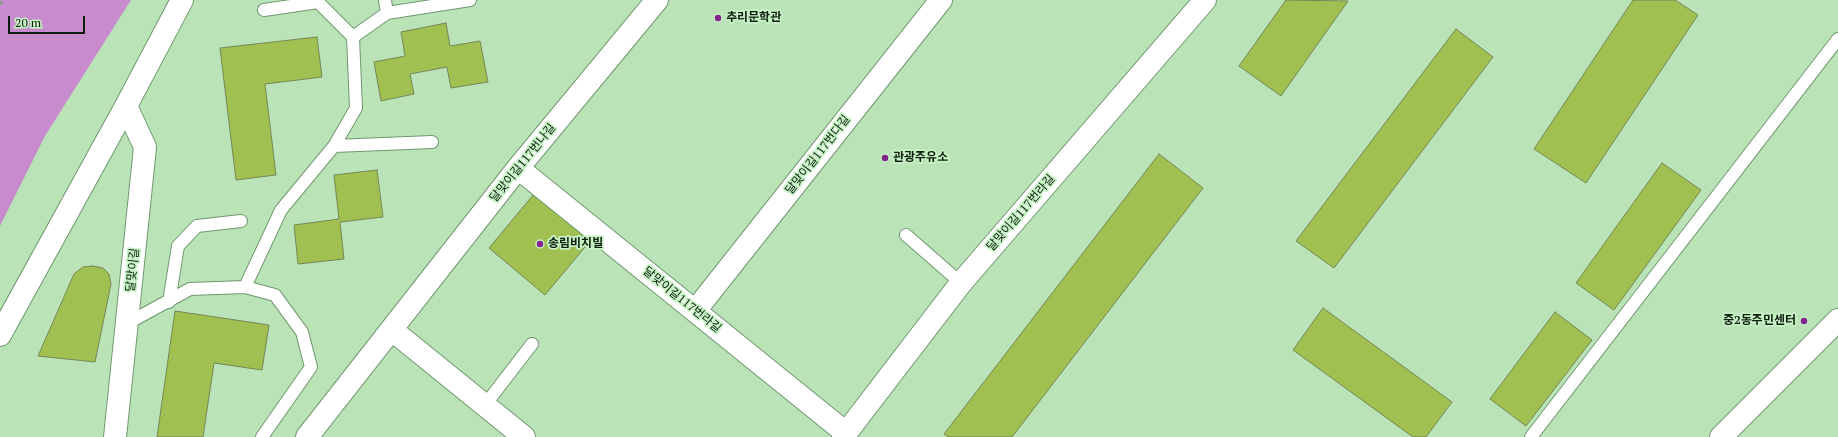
<!DOCTYPE html>
<meta charset="utf-8">
<style>
body{margin:0}
#map{position:relative;width:1838px;height:437px;overflow:hidden;background:#bae4b8;font-family:"PT Serif",serif}
canvas{display:block}
.scale{position:absolute;left:8px;top:16px;width:77px;height:18px;box-sizing:border-box;border:2px solid #0e1e0e;border-top:0;padding-left:5px;font-size:12px;line-height:14px;white-space:nowrap;color:#0e1e0e;-webkit-text-stroke:3px #c7f2c5;paint-order:stroke}
</style>
<div id="map">
<canvas width="1838" height="437"></canvas>
<div class="scale">20 m</div>
</div>
<script>
const context = document.querySelector('canvas').getContext('2d');
context.lineJoin = 'round';
function paint(path, color) { context.fillStyle = color; context.fill(path, 'evenodd'); }
const shape = rows => new Path2D(rows.map(r => 'M' + r).join(''));
function stroke(path, color, width, dash) { context.strokeStyle = color; context.lineWidth = width; context.lineCap = dash ? 'butt' : 'round'; context.setLineDash(dash || []); context.stroke(path); }
function drawText(font, color, halo, rows, align = 'center') {
  context.font = font + ' "PT Serif","Noto Sans KR",serif'; context.lineWidth = 3.5; context.setLineDash([]); context.textBaseline = 'middle'; context.strokeStyle = halo; context.fillStyle = color; for (const [text, x, y, turn = 0] of rows) {
    context.save(); context.translate(x, y); context.rotate((+turn || 0) * Math.PI / 180); context.textAlign = isNaN(turn) ? turn : align; if (halo) context.strokeText(text, 0, 0); context.fillText(text, 0, 0); context.restore();
  }
}
paint(shape([
 [0,0,131,0,45,136,0,226]
]), '#c88bce');
const building = shape([
 [1286,0,1348,1,1281,96,1239,66,1286,0],
 [1633,0,1675,0,1698,15,1586,183,1534,149,1633,0],
 [446,23,450,46,480,41,488,82,451,88,447,67,410,74,414,94,381,101,374,62,405,56,401,32,446,23],
 [1456,29,1493,57,1334,268,1296,241,1456,29],
 [317,37,322,77,265,84,276,175,236,180,220,48,317,37],
 [1159,154,1203,188,1012,437,948,437,944,434,1159,154],
 [1662,163,1701,190,1614,310,1576,283,1662,163],
 [377,170,383,217,340,222,344,259,298,264,294,225,339,219,334,175,377,170],
 [534,194,590,241,545,295,489,248,534,194],
 [93,266,103,268,109,274,111,284,95,362,38,356,74,274,83,267,93,266],
 [1323,308,1452,402,1426,437,1413,437,1293,350,1323,308],
 [175,311,269,325,262,370,214,363,203,437,157,437,175,311],
 [1555,312,1592,340,1526,426,1490,399,1555,312]
]);
paint(building, '#a0c052');
stroke(building, '#758654', 1);
const lane = shape([
 [385,0,387,13],
 [353,37,387,13,470,0],
 [334,146,432,142],
 [906,235,961,283],
 [245,287,281,210,334,146,356,108,353,37,318,2,264,10],
 [169,302,178,246,197,226,241,221],
 [128,323,190,289,245,287,275,295,302,332,311,367,262,437],
 [485,405,532,344],
 [1531,437,1838,39]
]);
const street = shape([
 [518,168,846,433],
 [695,311,941,0],
 [392,330,524,437],
 [307,437,518,168,657,0],
 [843,437,961,283,1205,0]
]);
const secondary = shape([
 [0,335,126,106,182,0],
 [115,437,145,147,126,106],
 [1721,437,1838,320]
]);
stroke(lane, '#70986f', 14);
stroke(street, '#70986f', 24);
stroke(secondary, '#70986f', 24);
stroke(shape([
 [0,4,3,0]
]), '#7fa07e', 2.5, [3, 3]);
stroke(lane, '#fff', 12);
stroke(street, '#fff', 22);
stroke(secondary, '#fff', 22);
for (const [x, y, r, color] of [
 [718,18,4,"#84248e"],
 [885,158,4,"#84248e"],
 [540,244,4,"#84248e"],
 [1804,321,4,"#84248e"]
]) { const dot = new Path2D(); dot.arc(x, y, r, 0, 2 * Math.PI); context.fillStyle = color; context.fill(dot); stroke(dot, '#c7f2c5', 1.5); }
drawText('bold 12px', '#0e1e0e', '#c7f2c5', [
 ["추리문학관",726,18],
 ["관광주유소",893,158],
 ["송림비치빌",548,244],
 ["중2동주민센터",1796,321,"right"]
], 'left');
drawText('12px', '#0e1e0e', '#c7f2c5', [
 ["달맞이길117번다길",818,155,-52],
 ["달맞이길117번나길",523,163,-51],
 ["달맞이길117번라길",1021,213,-49],
 ["달맞이길",133,270,-84],
 ["달맞이길117번라길",682,300,39]
]);
</script>
